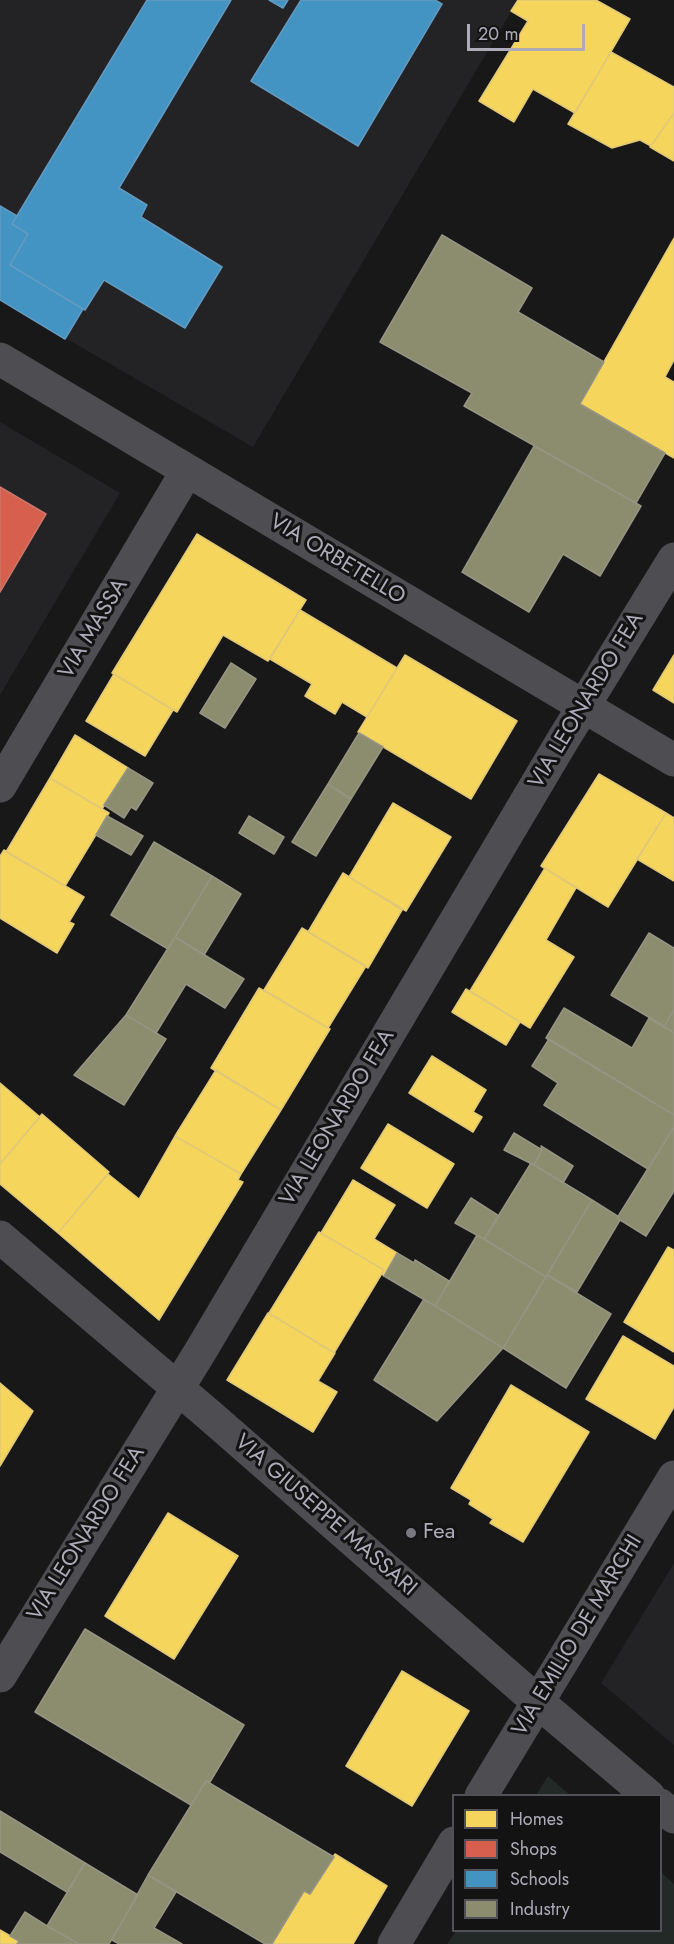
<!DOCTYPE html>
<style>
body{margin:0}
#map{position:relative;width:674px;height:1944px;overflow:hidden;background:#181819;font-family:Jost,sans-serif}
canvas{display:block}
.legend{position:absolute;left:452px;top:1794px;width:210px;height:138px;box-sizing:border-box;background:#131314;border:2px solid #515056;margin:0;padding:8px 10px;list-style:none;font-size:18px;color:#adabb8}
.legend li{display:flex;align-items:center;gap:12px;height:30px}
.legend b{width:30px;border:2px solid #515056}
.scale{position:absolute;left:467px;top:24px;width:118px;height:27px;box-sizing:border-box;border:3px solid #adabb8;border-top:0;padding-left:8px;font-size:18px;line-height:21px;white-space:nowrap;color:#adabb8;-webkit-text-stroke:4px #131314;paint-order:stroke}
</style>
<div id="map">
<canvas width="674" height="1944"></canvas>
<ul class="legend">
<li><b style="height:16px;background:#f6d55c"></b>Homes</li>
<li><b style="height:16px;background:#d6604d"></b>Shops</li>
<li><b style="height:16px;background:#4393c3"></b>Schools</li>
<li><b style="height:16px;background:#8c8c6e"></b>Industry</li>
</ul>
<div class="scale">20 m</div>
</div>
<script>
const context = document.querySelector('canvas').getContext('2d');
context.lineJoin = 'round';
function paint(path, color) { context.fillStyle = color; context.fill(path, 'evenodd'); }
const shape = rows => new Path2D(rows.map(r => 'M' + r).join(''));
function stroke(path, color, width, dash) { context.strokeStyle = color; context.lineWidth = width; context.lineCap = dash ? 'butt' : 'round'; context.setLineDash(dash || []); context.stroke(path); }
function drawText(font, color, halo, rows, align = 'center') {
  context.font = font + ' Jost,sans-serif'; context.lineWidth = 6; context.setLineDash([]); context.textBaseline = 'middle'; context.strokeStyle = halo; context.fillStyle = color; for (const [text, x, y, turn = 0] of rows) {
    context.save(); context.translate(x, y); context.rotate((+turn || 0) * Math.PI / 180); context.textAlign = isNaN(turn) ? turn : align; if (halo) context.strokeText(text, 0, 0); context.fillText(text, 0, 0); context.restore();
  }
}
paint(shape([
 [0,0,518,0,253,447,0,300],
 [0,422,120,493,0,695],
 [674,1563,674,1745,601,1683]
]), '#232224');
paint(shape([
 [548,1776,570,1795,536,1795],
 [661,1872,674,1884,674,1944,447,1944,456,1931,660,1930]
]), '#222926');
const homes = shape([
 [518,0,596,0,630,19,575,113,533,89,514,122,479,101,528,21,511,11,518,0],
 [611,52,674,87,674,113,651,146,640,140,612,148,568,124,611,52],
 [674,113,674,161,650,147,674,113],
 [674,238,674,360,665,377,674,382,674,458,580,404,674,238],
 [197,534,306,600,268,661,223,635,177,712,112,673,197,534],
 [300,610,397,668,367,717,342,702,335,714,305,696,312,684,270,659,300,610],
 [405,655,517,721,471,799,358,732,405,655],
 [674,655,674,703,653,690,674,655],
 [114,674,173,710,145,756,86,721,114,674],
 [75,735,128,768,102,809,50,778,75,735],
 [599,774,666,813,608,907,541,866,599,774],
 [50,778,109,813,65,886,6,852,50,778],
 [393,803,451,837,406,911,349,877,393,803],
 [666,813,674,818,674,881,637,859,666,813],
 [4,850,84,897,69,922,74,924,57,953,0,918,0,856,4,850],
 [545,868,576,888,546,940,574,957,530,1028,470,991,545,868],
 [343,873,402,910,368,968,308,932,343,873],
 [302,928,366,966,328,1028,264,990,302,928],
 [259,988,330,1029,281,1110,211,1068,259,988],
 [466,989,520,1022,506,1045,452,1012,466,989],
 [432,1056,486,1090,473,1112,482,1117,473,1132,409,1093,432,1056],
 [216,1070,281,1110,241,1174,175,1136,216,1070],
 [0,1083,40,1117,0,1164,0,1083],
 [42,1114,109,1172,58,1233,0,1184,0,1164,42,1114],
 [388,1124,454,1164,427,1208,361,1168,388,1124],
 [175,1136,241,1174,238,1180,243,1182,159,1320,58,1233,108,1174,139,1199,175,1136],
 [353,1180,395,1205,374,1239,397,1253,384,1276,382,1274,384,1270,321,1233,353,1180],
 [319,1232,384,1270,334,1353,269,1313,319,1232],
 [668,1247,674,1250,674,1352,624,1322,668,1247],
 [268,1313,335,1353,318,1381,337,1392,313,1432,227,1380,268,1313],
 [623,1336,674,1366,674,1407,655,1439,586,1399,623,1336],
 [0,1383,33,1411,0,1466,0,1383],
 [511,1385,589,1432,523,1542,490,1523,493,1519,469,1504,471,1500,451,1488,511,1385],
 [168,1513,238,1556,174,1659,105,1616,168,1513],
 [402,1671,469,1711,412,1806,346,1766,402,1671],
 [335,1854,387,1886,353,1944,272,1944,304,1891,310,1894,335,1854],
 [0,1930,19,1941,17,1944,0,1944,0,1930]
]);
paint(homes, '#f6d55c');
stroke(homes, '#e0c878', 1.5);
const shops = shape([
 [0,487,46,514,0,592,0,487]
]);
paint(shops, '#d6604d');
stroke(shops, '#ca766d', 1.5);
const schools = shape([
 [147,0,231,0,119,188,147,205,141,217,222,267,185,328,104,280,85,310,10,265,28,234,12,224,147,0],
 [269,0,288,0,283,8,269,0],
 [301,0,435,0,442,4,358,146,251,81,301,0],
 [0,206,17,216,12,224,28,234,10,265,83,309,65,339,0,300,0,206]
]);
paint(schools, '#4393c3');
stroke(schools, '#639ac0', 1.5);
const industry = shape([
 [442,235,532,288,518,312,604,362,580,404,665,453,636,503,464,406,472,393,380,342,442,235],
 [534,446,641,506,600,576,563,554,529,612,462,572,534,446],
 [231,663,256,679,225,728,200,713,231,663],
 [359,733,383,747,351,799,328,784,359,733],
 [128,768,153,783,136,810,131,807,124,818,104,805,128,768],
 [328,784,351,799,316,856,292,842,328,784],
 [107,816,143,836,131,855,96,835,107,816],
 [249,816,284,837,274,854,239,833,249,816],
 [154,842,212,876,168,949,111,915,154,842],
 [212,876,241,894,204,955,175,937,212,876],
 [649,933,674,948,674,1010,664,1026,611,995,649,933],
 [175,937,244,979,225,1008,186,984,156,1033,126,1015,175,937],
 [564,1008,632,1048,649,1018,674,1033,674,1115,546,1038,564,1008],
 [674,1010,674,1033,664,1026,674,1010],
 [126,1015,166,1039,124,1105,74,1075,126,1015],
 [549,1039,674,1115,674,1127,648,1169,544,1105,558,1083,532,1066,549,1039],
 [674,1127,674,1191,646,1236,617,1218,674,1127],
 [514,1133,542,1150,534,1165,504,1150,514,1133],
 [541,1146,573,1166,563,1183,534,1165,542,1150,541,1146],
 [531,1163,592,1200,546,1277,484,1239,531,1163],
 [471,1198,499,1216,484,1239,455,1223,471,1198],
 [592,1200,619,1217,617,1218,620,1220,577,1292,547,1275,592,1200],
 [477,1235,546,1277,503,1348,435,1306,477,1235],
 [397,1253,414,1263,415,1260,449,1281,435,1306,384,1276,397,1253],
 [547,1275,611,1314,566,1388,503,1348,547,1275],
 [424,1299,503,1348,437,1421,374,1380,424,1299],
 [85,1629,244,1725,210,1782,206,1781,191,1805,35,1712,85,1629],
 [206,1781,334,1857,310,1894,304,1891,272,1944,265,1944,148,1875,206,1781],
 [0,1811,85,1863,67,1892,0,1852,0,1811],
 [85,1863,138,1895,109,1944,79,1944,47,1926,85,1863],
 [148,1875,176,1892,154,1928,182,1944,119,1944,112,1940,148,1875],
 [25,1912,47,1926,79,1944,17,1944,19,1941,10,1936,25,1912]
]);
paint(industry, '#8c8c6e');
stroke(industry, '#969584', 1.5);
stroke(shape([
 [0,359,674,760],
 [0,786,187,471],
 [0,1237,208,1414,538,1702,649,1796],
 [0,1676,200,1352,561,743,674,559],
 [481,1796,674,1477],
 [660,1805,674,1817],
 [394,1944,454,1843]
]), '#4e4d51', 33);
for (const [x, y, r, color] of [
 [411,1533,6,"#797880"]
]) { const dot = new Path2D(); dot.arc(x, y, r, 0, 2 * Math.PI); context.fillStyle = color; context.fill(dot); stroke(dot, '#131314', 2); }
drawText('22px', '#adabb8', '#131314', [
 ["VIA ORBETELLO",337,560,31],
 ["VIA MASSA",94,629,-59],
 ["VIA LEONARDO FEA",587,701,-59],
 ["VIA LEONARDO FEA",338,1118,-59],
 ["VIA GIUSEPPE MASSARI",325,1516,41],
 ["VIA LEONARDO FEA",87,1534,-58],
 ["VIA EMILIO DE MARCHI",578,1636,-59]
]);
drawText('22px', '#adabb8', '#131314', [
 ["Fea",423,1533]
], 'left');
</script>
